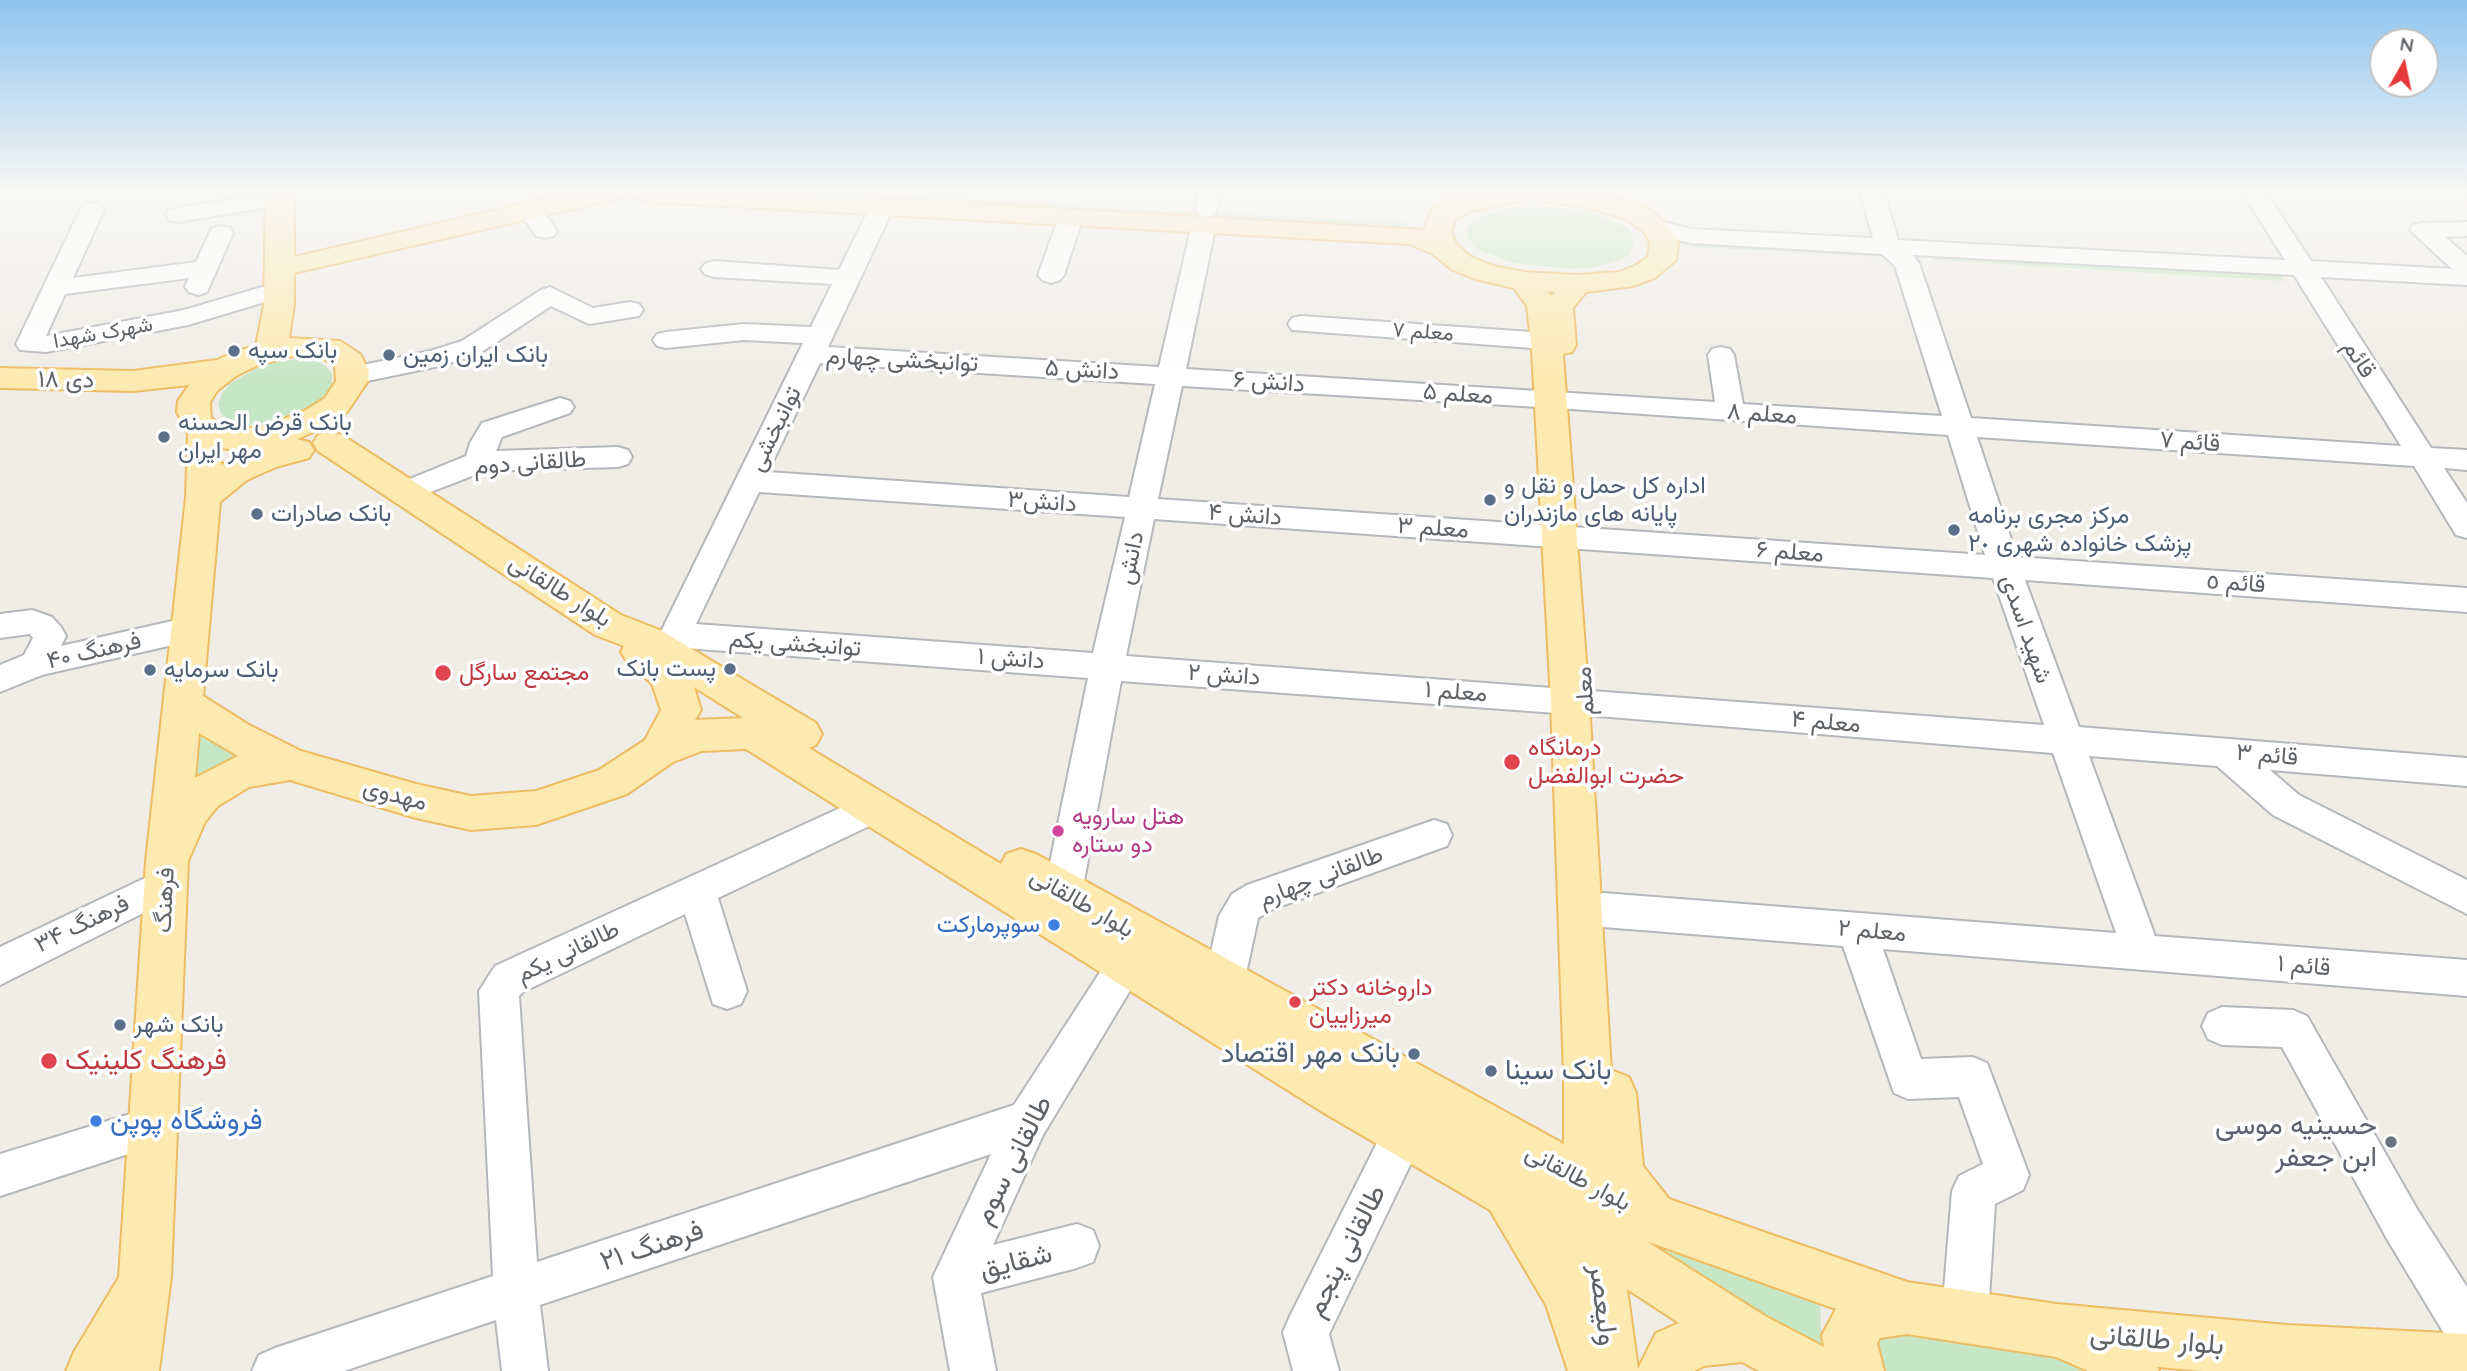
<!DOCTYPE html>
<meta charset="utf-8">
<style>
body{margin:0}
#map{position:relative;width:2467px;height:1371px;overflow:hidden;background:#f0ede7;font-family:Quicksand,sans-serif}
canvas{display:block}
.north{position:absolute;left:2369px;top:28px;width:70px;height:70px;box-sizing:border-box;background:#fff;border:2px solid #bfc1c2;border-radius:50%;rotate:9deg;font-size:19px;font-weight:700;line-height:28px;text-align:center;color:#5e6367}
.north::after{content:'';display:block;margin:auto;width:24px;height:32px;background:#e43a39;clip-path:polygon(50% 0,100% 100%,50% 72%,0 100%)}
</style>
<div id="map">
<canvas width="2467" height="1371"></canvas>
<div class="north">N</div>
</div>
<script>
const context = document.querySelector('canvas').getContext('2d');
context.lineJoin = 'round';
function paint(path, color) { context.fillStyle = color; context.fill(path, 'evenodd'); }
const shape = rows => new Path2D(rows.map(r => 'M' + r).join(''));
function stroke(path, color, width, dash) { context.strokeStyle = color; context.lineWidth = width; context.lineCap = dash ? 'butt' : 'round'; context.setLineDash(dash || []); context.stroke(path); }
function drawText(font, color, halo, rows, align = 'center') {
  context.font = font + ' Quicksand,Vazirmatn,sans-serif'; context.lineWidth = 7; context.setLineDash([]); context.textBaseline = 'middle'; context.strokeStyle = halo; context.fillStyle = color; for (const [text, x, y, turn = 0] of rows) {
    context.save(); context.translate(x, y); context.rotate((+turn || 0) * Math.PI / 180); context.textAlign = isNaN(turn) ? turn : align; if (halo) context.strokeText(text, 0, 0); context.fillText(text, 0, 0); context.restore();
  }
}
paint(shape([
 [656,189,778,189,866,194,872,196,872,199],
 [915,196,1188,212,1194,213,1195,217,901,200],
 [1510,207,1558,207,1592,212,1629,229,1634,242,1629,255,1616,261,1596,267,1569,269,1513,263,1476,249,1467,237,1467,227,1474,219],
 [1221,213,1406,223,1413,228,1410,232,1212,219,1213,215],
 [1691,240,1882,251,1883,257,1692,247],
 [1930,253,2279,272,2284,281,1934,260],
 [299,358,314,360,326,366,332,374,332,384,325,395,313,406,279,422,260,425,243,425,229,421,221,414,218,404,222,394,231,383,262,365],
 [189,716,267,761,181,809],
 [1639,1226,1820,1296,1821,1331,1830,1365,1639,1258],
 [1880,1324,1989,1331,2109,1371,1871,1371]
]), '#c7e6c5');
const minor = shape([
 [1199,189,1223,189,1215,215,1207,217,1199,215,1195,210,1199,189],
 [1859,189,1883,189,1898,240,2285,260,2240,189,2264,189,2311,261,2452,269,2410,230,2413,225,2422,223,2467,222,2467,236,2445,237,2467,256,2467,285,2321,277,2431,448,2467,450,2467,470,2444,468,2467,503,2467,538,2456,535,2414,466,1977,437,2017,557,2467,588,2467,612,2025,580,2079,727,2467,758,2467,786,2270,770,2299,795,2467,880,2467,914,2273,815,2217,766,2089,756,2155,936,2467,960,2467,996,1883,949,1921,1059,1973,1057,1987,1063,2029,1175,2023,1190,1995,1204,1988,1315,1981,1331,1965,1338,1949,1331,1942,1315,1952,1191,1959,1176,1983,1164,1959,1097,1908,1099,1894,1093,1843,946,1603,927,1590,922,1584,910,1590,898,1603,893,2116,933,2053,753,1585,715,1576,712,1570,714,1121,681,1082,892,1076,903,1063,908,1050,903,1044,892,1088,678,685,648,679,661,667,664,655,661,651,652,803,343,744,340,666,348,657,346,653,340,657,334,666,332,744,324,811,327,832,284,714,277,705,274,701,269,705,264,714,261,839,270,870,207,874,202,882,200,890,202,894,207,828,347,1159,367,1192,224,1195,219,1204,217,1213,219,1216,224,1186,369,1715,402,1708,355,1712,349,1721,347,1730,349,1734,355,1743,404,1942,416,1895,266,1882,254,1690,243,1647,232,1644,227,1647,222,1656,220,1691,229,1873,238,1859,189],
 [1913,255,2294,275,2401,446,1971,418,1919,263,1913,255],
 [820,363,1155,384,1129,497,768,472,820,363],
 [1182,386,1556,408,1948,435,1985,555,1158,499,1182,386],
 [759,492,1125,517,1093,653,696,624,759,492],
 [1154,519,1993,578,2044,725,1126,656,1154,519],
 [280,192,288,194,292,199,288,204,178,222,169,220,166,215,169,210,178,208,280,192],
 [92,203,100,205,104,210,73,278,196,262,212,228,221,226,230,228,233,233,207,292,198,295,189,292,185,287,189,278,65,294,46,336,184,310,279,282,288,285,292,290,288,295,188,325,46,352,20,350,16,344,80,210,84,205,92,203],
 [531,204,539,206,554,226,557,231,554,236,545,238,536,236,519,211,523,206,531,204],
 [1071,210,1080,212,1083,217,1064,275,1060,280,1051,283,1042,280,1038,275,1059,217,1062,212,1071,210],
 [550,287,593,308,630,302,639,304,643,310,639,316,589,324,551,306,480,353,444,365,353,384,343,381,339,375,343,369,430,351,462,341,541,290,550,287],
 [1301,316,1546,333,1555,335,1559,341,1555,347,1546,349,1292,330,1288,324,1292,318,1301,316],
 [560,398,570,401,574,407,570,413,502,437,496,451,618,447,628,450,632,457,628,464,618,467,485,471,405,502,395,499,390,492,395,485,466,456,470,443,482,423,560,398],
 [32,610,52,617,61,627,66,636,61,646,190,617,201,620,206,629,201,638,190,641,42,675,0,692,0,665,24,655,33,638,30,634,0,638,0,614,32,610],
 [875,792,888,797,893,807,888,817,718,898,747,991,741,1004,727,1009,713,1004,685,914,523,992,519,996,537,1262,1014,1105,1113,952,1127,947,1141,952,1146,964,1043,1135,993,1245,1077,1224,1093,1230,1099,1246,1093,1262,1077,1268,981,1293,996,1371,950,1371,933,1277,991,1154,540,1305,548,1371,502,1371,496,1320,344,1371,252,1371,259,1355,275,1348,493,1276,479,991,495,966,875,792],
 [1434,820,1447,824,1452,835,1447,846,1273,909,1258,918,1244,983,1238,996,1224,1001,1210,996,1204,983,1219,916,1232,894,1247,885,1434,820],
 [166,868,179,873,185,884,179,895,0,985,0,947,166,868],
 [2222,1007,2293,1010,2307,1016,2417,1209,2467,1287,2467,1352,2451,1345,2387,1239,2282,1047,2222,1045,2208,1039,2202,1026,2208,1013,2222,1007],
 [153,1107,168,1113,174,1127,168,1141,0,1196,0,1154,153,1107],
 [1404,1113,1419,1119,1425,1134,1329,1334,1339,1371,1293,1371,1283,1332,1290,1316,1389,1119,1404,1113]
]);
const major = shape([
 [266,189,294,189,294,257,587,189,714,189,1424,230,1432,210,1450,199,1486,189,1577,189,1646,207,1670,227,1678,243,1676,260,1655,278,1633,286,1586,292,1573,308,1576,345,1572,352,1563,354,1589,701,1611,1070,1629,1077,1636,1093,1643,1166,1669,1199,1907,1282,2057,1304,2287,1325,2467,1334,2467,1371,2203,1371,2157,1367,2159,1371,2088,1371,2056,1357,1907,1334,1880,1338,1877,1343,1884,1371,1759,1371,1742,1362,1704,1366,1694,1371,1568,1371,1546,1305,1490,1210,1324,1113,746,749,702,751,673,762,627,794,536,825,471,830,416,818,290,780,249,787,218,806,205,822,188,861,171,1277,159,1371,66,1371,74,1352,119,1277,146,861,186,497,188,433,177,412,178,401,189,385,133,391,0,388,0,368,133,371,217,360,236,351,256,346,264,305,266,189],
 [629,196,652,202,1409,244,1433,254,1451,269,1475,279,1514,288,1527,306,1532,351,1551,701,1564,1076,1564,1144,1036,854,1021,849,1006,854,1001,864,809,748,816,745,822,734,816,723,660,630,621,615,342,435,330,432,318,435,313,443,318,451,595,635,624,646,621,652,627,662,652,684,661,710,645,740,599,770,536,791,471,796,416,784,301,751,249,725,203,696,220,502,247,480,276,467,309,458,314,450,309,442,297,439,328,426,347,412,368,381,369,371,360,354,340,341,289,338,294,305,294,273,629,196],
 [1530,199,1585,207,1626,219,1644,232,1650,243,1648,257,1635,266,1619,272,1577,275,1524,272,1493,266,1471,257,1456,244,1451,232,1455,220,1470,211,1530,199],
 [1547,291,1555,292,1551,296,1547,291],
 [293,356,322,357,335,366,336,381,325,398,306,410,266,426,242,429,226,427,211,418,210,402,217,391,236,376,258,365,293,356],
 [221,448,242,451,260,449,221,465,221,448],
 [694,687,743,718,695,720,701,710,694,687],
 [199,733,238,756,195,778,199,733],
 [1646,1241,1836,1309,1822,1335,1824,1347,1765,1316,1646,1241],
 [1627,1289,1679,1323,1656,1333,1638,1369,1627,1289]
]);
stroke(minor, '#b4b7bb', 4);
stroke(major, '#edbc63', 4);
paint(minor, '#fff');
paint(major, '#fceab0');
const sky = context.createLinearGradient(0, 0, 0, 381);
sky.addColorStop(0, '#8fc5f0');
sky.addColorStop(0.5, '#f8f7f4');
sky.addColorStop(1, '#f8f7f400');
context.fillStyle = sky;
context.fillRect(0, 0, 2467, 381);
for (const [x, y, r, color] of [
 [234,351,7,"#5c6f8a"],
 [389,355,7,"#5c6f8a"],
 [164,437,7,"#5c6f8a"],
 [1490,500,7,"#5c6f8a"],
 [257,514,7,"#5c6f8a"],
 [1954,530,7,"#5c6f8a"],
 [730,669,7,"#5c6f8a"],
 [150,670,7,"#5c6f8a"],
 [443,673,9,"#e0444e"],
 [1512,762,9,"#e0444e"],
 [1058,831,7,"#d1479c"],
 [1054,925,7,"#3f7fe0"],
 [1295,1002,7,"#e0444e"],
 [120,1025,7,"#5c6f8a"],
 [1414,1054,7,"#5c6f8a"],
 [49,1061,9,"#e0444e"],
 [1491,1071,7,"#5c6f8a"],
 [96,1121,7,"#3f7fe0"],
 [2391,1142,7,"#6b7280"]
]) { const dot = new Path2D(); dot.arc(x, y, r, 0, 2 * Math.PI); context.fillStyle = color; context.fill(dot); stroke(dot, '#fff', 2.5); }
drawText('21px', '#5e6367', '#fff', [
 ["معلم ٧",1423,332,4],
 ["شهرک شهدا",103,333,-10]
]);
drawText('24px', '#4e5e75', '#fff', [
 ["بانک سپه",248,351],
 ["بانک ایران زمین",403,355],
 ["بانک قرض الحسنه",178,423],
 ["مهر ایران",178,451],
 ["اداره کل حمل و نقل و",1504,486],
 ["پایانه های مازندران",1504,514],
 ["بانک صادرات",271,514],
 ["مرکز مجری برنامه",1968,516],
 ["پزشک خانواده شهری ٢٠",1968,544],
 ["پست بانک",716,669,"right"],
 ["بانک سرمایه",164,670],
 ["بانک شهر",134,1025]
], 'left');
drawText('24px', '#5e6367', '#fff', [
 ["قائم",2359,359,57],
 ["توانبخشی چهارم",902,360,3],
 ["دانش ۵",1082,370,3],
 ["۱۸ دی",66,380,1],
 ["دانش ۶",1269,382,4],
 ["معلم ۵",1458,394,4],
 ["معلم ۸",1762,414,4],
 ["توانبخشی",775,429,-64],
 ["قائم ٧",2190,442,4],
 ["طالقانی دوم",530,463,-4],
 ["دانش٣",1042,502,4],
 ["دانش ۴",1245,515,4],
 ["معلم ۳",1433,528,4],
 ["معلم ۶",1790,552,4],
 ["دانش",1131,558,-78],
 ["قائم ٥",2236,583,4],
 ["بلوار طالقانی",560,591,32],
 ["شهید اسدی",2026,629,71],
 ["توانبخشی یکم",795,644,4],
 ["فرهنگ ۴۰",94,651,-13],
 ["دانش ١",1011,659,4],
 ["دانش ٢",1224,675,4],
 ["معلم",1585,691,-94],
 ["معلم ١",1456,692,4],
 ["معلم ۴",1826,722,5],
 ["قائم ٣",2267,755,5],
 ["مهدوی",395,795,15],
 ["طالقانی چهارم",1321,877,-21],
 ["فرهنگ",165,900,-87],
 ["بلوار طالقانی",1082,903,30],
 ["فرهنگ ۳۴",82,924,-26],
 ["معلم ٢",1872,931,5],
 ["طالقانی یکم",568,952,-26],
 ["قائم ١",2304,966,5],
 ["بلوار طالقانی",1578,1178,28]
]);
drawText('24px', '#be3a42', '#fff', [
 ["مجتمع سارگل",459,673],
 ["درمانگاه",1528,748],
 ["حضرت ابوالفضل",1528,776],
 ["داروخانه دکتر",1309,988],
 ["میرزاییان",1309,1016]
], 'left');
drawText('24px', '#b23c85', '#fff', [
 ["هتل سارویه",1072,817],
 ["دو ستاره",1072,845]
], 'left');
drawText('24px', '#366cbe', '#fff', [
 ["سوپرمارکت",1040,925]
], 'right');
drawText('28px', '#4e5e75', '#fff', [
 ["بانک مهر اقتصاد",1400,1054],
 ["بانک سینا",1505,1071,"left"]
], 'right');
drawText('28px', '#be3a42', '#fff', [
 ["فرهنگ کلینیک",65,1061]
], 'left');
drawText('28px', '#366cbe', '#fff', [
 ["فروشگاه پوپن",110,1121]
], 'left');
drawText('28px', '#5b616d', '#fff', [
 ["حسینیه موسی",2377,1126],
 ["ابن جعفر",2377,1158]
], 'right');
drawText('28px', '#5e6367', '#fff', [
 ["طالقانی سوم",1013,1160,-63],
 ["فرهنگ ۲۱",652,1246,-18],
 ["طالقانی پنجم",1346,1251,-63],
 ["شقایق",1016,1262,-14],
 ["ولیعصر",1603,1305,83],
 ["بلوار طالقانی",2157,1340,5]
]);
</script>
